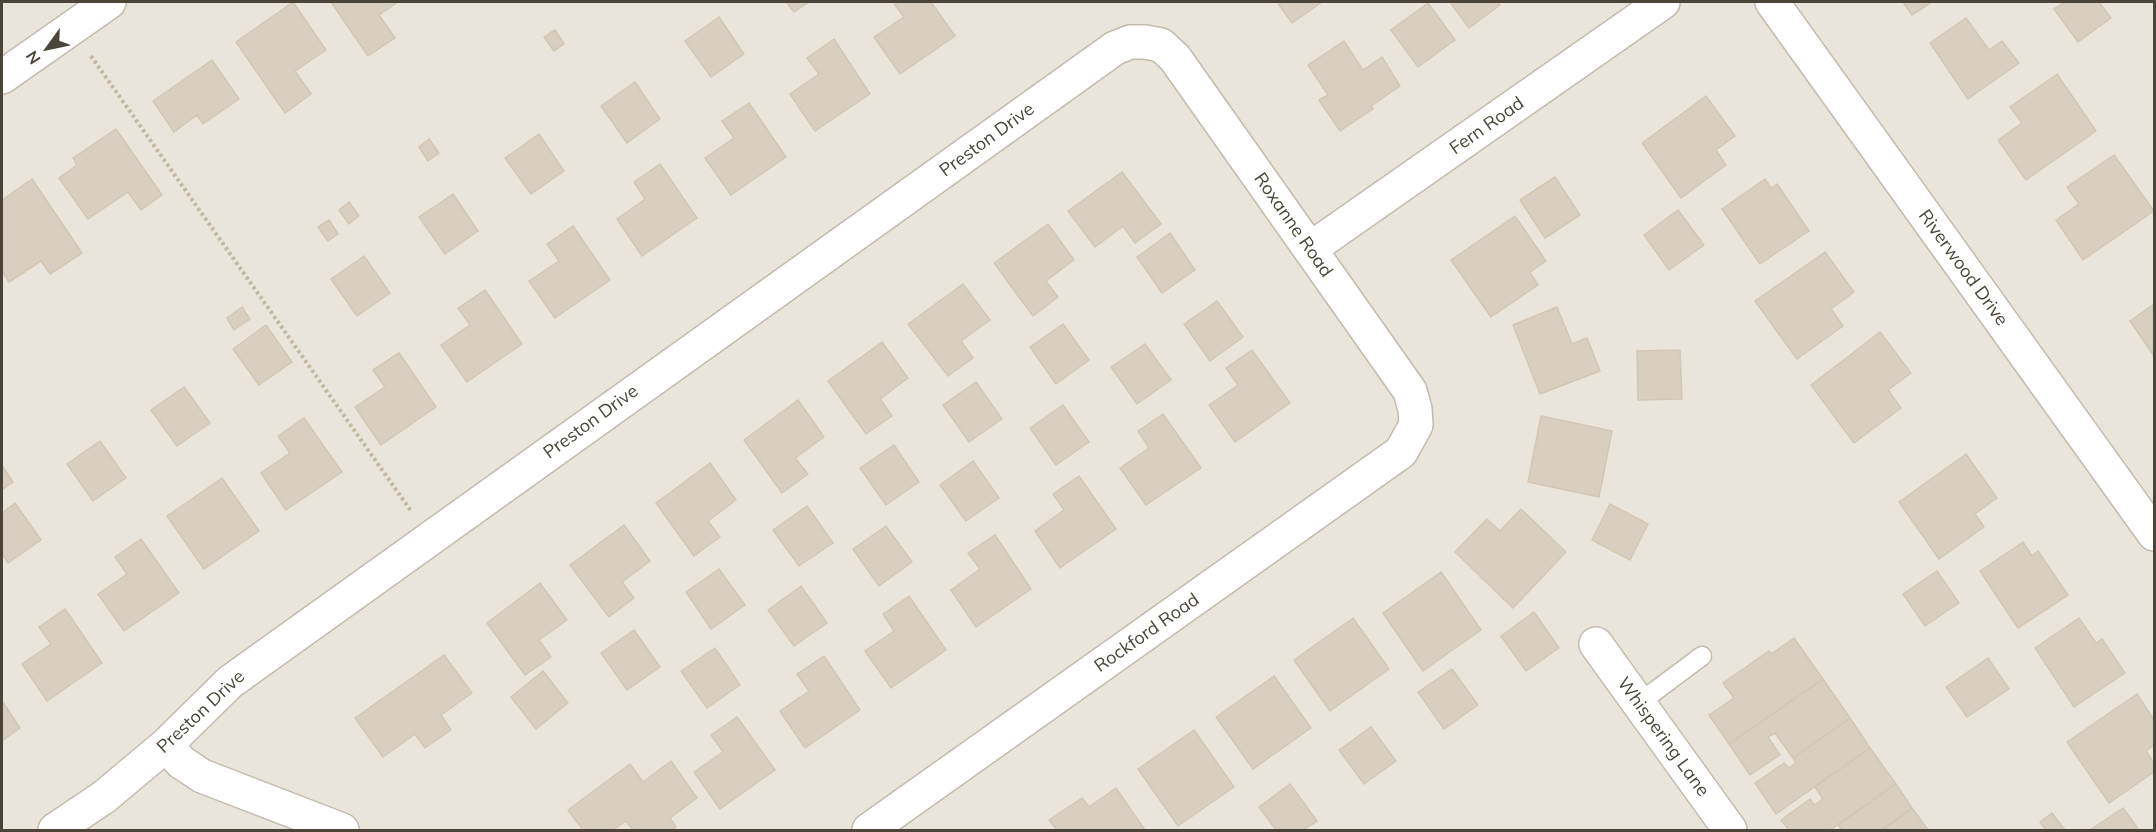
<!DOCTYPE html>
<style>
body{margin:0}
#map{position:relative;width:2156px;height:832px;overflow:hidden;background:#f6f3ec;font-family:Mulish,sans-serif}
canvas{display:block}
.frame{position:absolute;inset:0;border:3px solid #4b4439;pointer-events:none}
.north{position:absolute;left:18px;top:18px;width:60px;height:60px;-webkit-text-stroke:4px #fff;paint-order:stroke;rotate:237deg;font-size:16px;font-weight:700;line-height:24px;text-align:center;color:#4b4439}
.north::after{content:'';display:block;margin:auto;width:21px;height:27px;background:#4b4439;clip-path:polygon(50% 0,100% 100%,50% 72%,0 100%)}
</style>
<div id="map">
<canvas width="2156" height="832"></canvas>
<div class="frame"></div>
<div class="north">N</div>
</div>
<script>
const context = document.querySelector('canvas').getContext('2d');
context.lineJoin = 'round';
function paint(path, color) { context.fillStyle = color; context.fill(path, 'evenodd'); }
const shape = rows => new Path2D(rows.map(r => 'M' + r).join(''));
function stroke(path, color, width, dash) { context.strokeStyle = color; context.lineWidth = width; context.lineCap = dash ? 'butt' : 'round'; context.setLineDash(dash || []); context.stroke(path); }
function drawText(font, color, halo, rows, align = 'center') {
  context.font = font + ' Mulish,sans-serif'; context.lineWidth = 4.5; context.setLineDash([]); context.textBaseline = 'middle'; context.strokeStyle = halo; context.fillStyle = color; for (const [text, x, y, turn = 0] of rows) {
    context.save(); context.translate(x, y); context.rotate((+turn || 0) * Math.PI / 180); context.textAlign = isNaN(turn) ? turn : align; if (halo) context.strokeText(text, 0, 0); context.fillText(text, 0, 0); context.restore();
  }
}
paint(shape([
 [2,2,2154,2,2154,830,2,830]
]), '#eae5da');
const building = shape([
 [293,2,326,50,295,71,311,94,285,113,236,42,293,2],
 [331,2,398,2,379,15,395,38,368,56,331,2],
 [786,2,809,2,794,12,786,2],
 [893,2,931,2,955,36,900,74,874,37,904,17,893,2],
 [1277,2,1322,2,1292,23,1277,2],
 [1450,2,1497,2,1500,5,1469,28,1450,2],
 [1903,2,1932,2,1912,15,1903,2],
 [2065,2,2099,2,2111,18,2078,42,2054,9,2065,2],
 [1428,3,1455,40,1418,67,1391,30,1428,3],
 [719,17,744,54,711,77,685,41,719,17],
 [1966,18,1989,50,2002,41,2019,63,1968,99,1930,43,1966,18],
 [555,30,564,44,554,51,544,37,555,30],
 [834,39,870,94,815,131,790,94,819,74,807,58,834,39],
 [1344,41,1363,70,1382,57,1400,86,1371,106,1373,109,1340,131,1319,100,1328,95,1308,65,1344,41],
 [212,60,239,99,203,124,197,115,174,132,153,101,212,60],
 [2057,74,2096,131,2026,180,1998,140,2022,123,2010,107,2057,74],
 [635,82,660,119,627,143,601,106,635,82],
 [1706,96,1735,136,1716,150,1726,165,1681,198,1642,143,1706,96],
 [749,103,786,157,731,195,705,158,734,138,722,121,749,103],
 [116,129,162,195,141,210,128,192,88,219,59,178,77,165,73,158,116,129],
 [539,134,564,171,531,194,505,158,539,134],
 [429,139,439,153,428,161,419,147,429,139],
 [2114,155,2154,211,2083,260,2056,220,2079,204,2067,187,2114,155],
 [660,164,697,218,642,256,617,219,645,199,634,182,660,164],
 [1122,172,1161,224,1135,243,1123,226,1095,247,1068,211,1122,172],
 [1555,177,1580,215,1545,238,1520,200,1555,177],
 [32,179,82,253,50,274,41,261,9,282,2,271,2,200,32,179],
 [1765,179,1771,188,1777,184,1809,231,1760,264,1722,209,1765,179],
 [453,194,478,231,445,254,419,217,453,194],
 [349,202,359,216,349,224,339,210,349,202],
 [1678,210,1704,245,1669,270,1644,235,1678,210],
 [1515,216,1546,261,1530,272,1538,285,1491,317,1451,260,1515,216],
 [329,220,338,234,328,241,318,227,329,220],
 [1048,224,1074,260,1046,281,1058,297,1033,316,994,263,1048,224],
 [573,226,610,280,555,318,529,281,559,261,547,244,573,226],
 [1170,233,1195,270,1162,293,1137,257,1170,233],
 [1825,252,1854,292,1831,309,1843,326,1797,359,1755,301,1825,252],
 [364,256,390,293,357,316,331,279,364,256],
 [963,284,990,320,961,341,973,358,948,376,908,324,963,284],
 [485,290,522,344,467,382,441,345,470,325,458,308,485,290],
 [1217,301,1243,337,1210,361,1184,324,1217,301],
 [2154,304,2154,356,2130,321,2154,304],
 [242,307,250,319,234,330,227,318,242,307],
 [1557,307,1572,344,1587,338,1600,371,1540,394,1513,325,1557,307],
 [1063,324,1089,360,1056,384,1030,347,1063,324],
 [266,325,292,362,259,385,233,349,266,325],
 [1880,332,1911,373,1888,390,1901,408,1854,443,1811,385,1880,332],
 [882,342,908,378,880,399,892,416,866,434,828,381,882,342],
 [1145,344,1171,380,1137,404,1111,367,1145,344],
 [1252,350,1290,403,1235,442,1209,405,1238,385,1226,368,1252,350],
 [1680,350,1682,399,1638,400,1637,351,1680,350],
 [399,353,436,407,381,445,355,407,385,387,373,370,399,353],
 [976,382,1002,419,969,442,943,405,976,382],
 [184,387,210,423,177,446,151,410,184,387],
 [798,400,824,437,795,458,808,474,782,493,744,440,798,400],
 [1063,405,1089,442,1056,465,1030,428,1063,405],
 [1163,414,1201,468,1146,505,1120,468,1149,448,1138,431,1163,414],
 [1541,416,1612,431,1599,497,1528,482,1541,416],
 [304,418,342,472,286,510,261,473,290,453,278,436,304,418],
 [100,441,126,478,93,501,67,464,100,441],
 [894,445,919,482,886,505,860,468,894,445],
 [1966,454,1997,498,1975,514,1984,527,1939,559,1899,502,1966,454],
 [973,461,999,498,966,521,940,485,973,461],
 [710,463,736,500,708,521,720,537,694,556,656,503,710,463],
 [3,467,13,482,2,490,2,468,3,467],
 [1079,476,1116,529,1060,568,1035,531,1064,510,1053,494,1079,476],
 [222,478,259,531,204,569,167,516,222,478],
 [15,503,41,540,8,563,2,554,2,513,15,503],
 [1610,504,1648,524,1630,560,1592,540,1610,504],
 [807,506,833,543,799,566,773,530,807,506],
 [1521,509,1566,552,1513,608,1455,552,1487,519,1500,531,1521,509],
 [624,525,650,561,622,582,634,598,609,617,570,565,624,525],
 [886,526,912,562,879,586,853,549,886,526],
 [995,535,1031,589,976,627,951,590,980,569,968,553,995,535],
 [141,539,179,593,124,631,98,594,127,574,115,557,141,539],
 [2023,542,2032,556,2038,551,2068,595,2018,628,1980,571,2023,542],
 [719,569,745,605,711,629,686,592,719,569],
 [1937,571,1959,603,1925,626,1903,594,1937,571],
 [1441,572,1481,630,1423,671,1383,613,1441,572],
 [540,583,567,620,539,640,551,657,525,675,487,623,540,583],
 [801,586,827,623,794,646,768,610,801,586],
 [909,596,946,650,891,688,865,651,894,631,883,614,909,596],
 [65,609,102,663,47,701,22,664,51,644,39,627,65,609],
 [1534,612,1559,648,1526,671,1501,636,1534,612],
 [1353,618,1389,669,1330,711,1294,660,1353,618],
 [2079,618,2096,643,2102,639,2125,673,2074,707,2035,648,2079,618],
 [634,630,660,667,627,690,601,653,634,630],
 [1794,638,1823,679,1729,744,1709,715,1734,698,1723,683,1769,651,1771,654,1794,638],
 [715,648,740,685,707,708,681,671,715,648],
 [444,655,472,693,441,715,451,730,425,748,415,734,383,757,355,718,444,655],
 [824,656,860,710,805,748,780,711,809,691,797,674,824,656],
 [1988,658,2009,689,1967,717,1946,687,1988,658],
 [1452,669,1478,705,1444,729,1418,692,1452,669],
 [543,671,568,703,536,729,511,697,543,671],
 [1274,676,1311,728,1253,769,1216,717,1274,676],
 [1823,679,1850,718,1793,758,1775,733,1768,737,1780,755,1750,775,1729,744,1823,679],
 [2137,694,2154,720,2154,745,2146,751,2154,763,2154,772,2109,803,2067,742,2137,694],
 [2,701,20,728,2,741,2,701],
 [737,717,775,770,720,809,694,772,723,752,711,735,737,717],
 [1850,718,1870,748,1776,814,1755,783,1784,763,1789,768,1796,763,1793,758,1850,718],
 [1371,727,1396,761,1364,784,1339,750,1371,727],
 [1194,730,1234,787,1178,826,1138,769,1194,730],
 [1870,748,1896,784,1830,830,1789,830,1781,820,1810,799,1814,805,1823,799,1815,787,1870,748],
 [671,761,697,798,670,818,676,827,671,830,633,830,626,821,613,830,583,830,568,810,630,764,643,782,671,761],
 [1290,784,1317,821,1303,830,1276,830,1259,807,1290,784],
 [1896,784,1912,808,1882,830,1842,830,1838,825,1896,784],
 [1116,788,1145,830,1057,830,1049,820,1082,798,1089,807,1116,788],
 [1912,808,1928,830,1881,830,1912,808],
 [2123,808,2139,830,2090,830,2123,808],
 [2052,813,2065,830,2046,830,2040,822,2052,813]
]);
paint(building, '#d8cfc1');
stroke(building, '#d3c7b4', 1.5);
const service = shape([
 [1639,703,1702,656]
]);
const minor = shape([
 [1772,2,2154,534],
 [2,77,109,2],
 [1310,249,1663,2],
 [1596,644,1730,830],
 [166,745,181,762,202,776,342,830],
 [55,830,104,797,166,745,230,682,1115,48,1130,42,1145,42,1161,45,1175,58,1410,391,1415,409,1416,425,1401,452,869,830]
]);
stroke(service, '#c2bbae', 21);
stroke(minor, '#c2bbae', 36);
stroke(shape([
 [91,56,411,511]
]), '#c4b79f', 4, [3, 3]);
stroke(service, '#fff', 18);
stroke(minor, '#fff', 33);
drawText('18px', '#4b4439', '#fff', [
 ["Fern Road",1487,126,-35],
 ["Preston Drive",987,140,-36],
 ["Roxanne Road",1293,225,55],
 ["Riverwood Drive",1963,268,54],
 ["Preston Drive",591,422,-36],
 ["Rockford Road",1147,633,-35],
 ["Preston Drive",201,712,-43],
 ["Whispering Lane",1663,737,54]
]);
</script>
